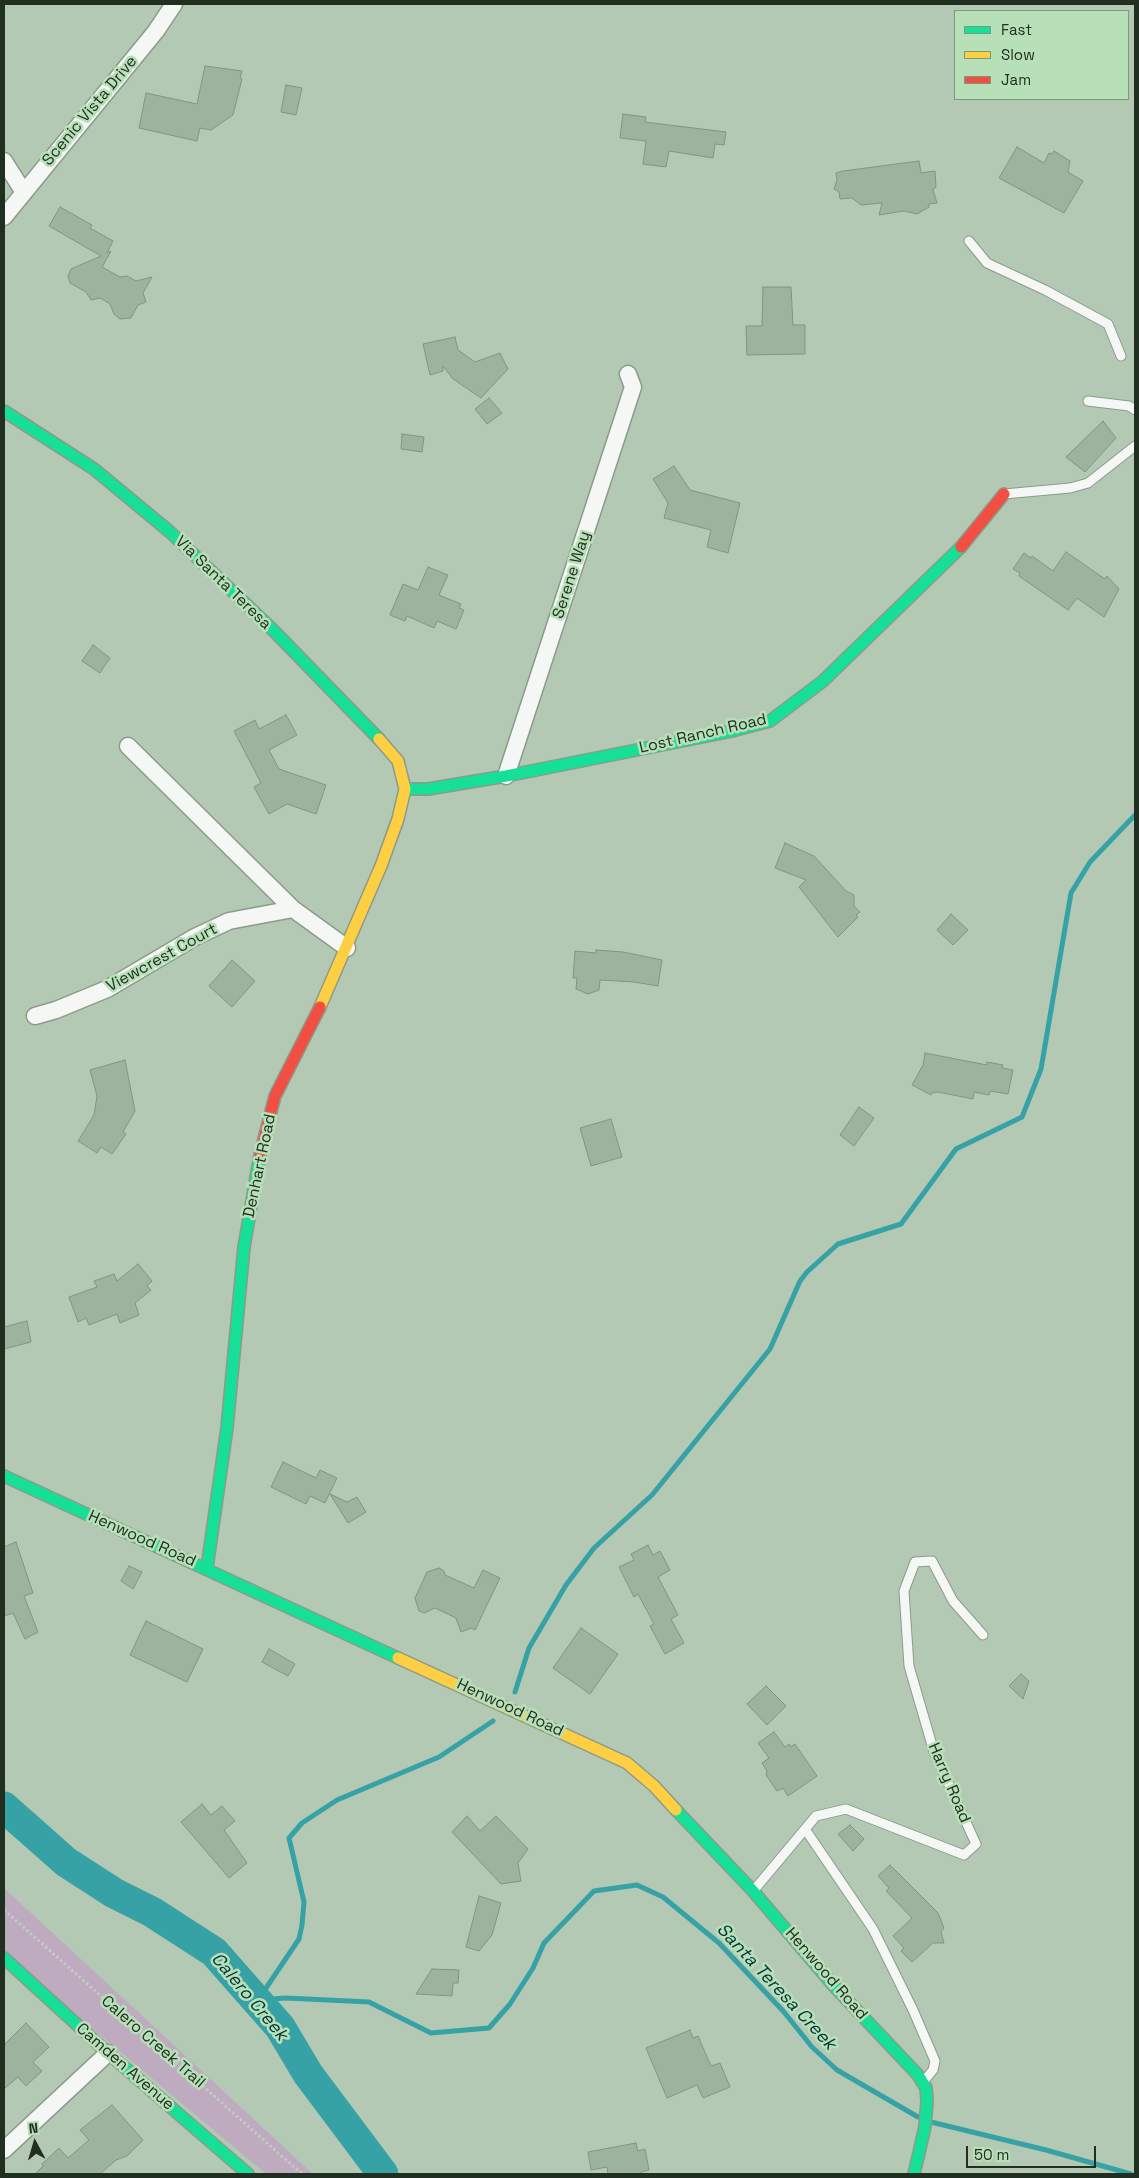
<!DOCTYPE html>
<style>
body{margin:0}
#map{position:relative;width:1139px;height:2178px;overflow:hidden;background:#b4c9b4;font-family:"Space Grotesk",sans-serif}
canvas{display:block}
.frame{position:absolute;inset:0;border:5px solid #202f20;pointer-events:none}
.legend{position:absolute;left:954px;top:10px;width:175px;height:90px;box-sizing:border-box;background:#b8e0b8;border:1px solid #7b997b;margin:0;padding:6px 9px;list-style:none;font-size:15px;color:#202f20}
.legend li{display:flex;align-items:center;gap:10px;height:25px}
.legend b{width:25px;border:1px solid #7b997b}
.north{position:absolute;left:10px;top:2118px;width:50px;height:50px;-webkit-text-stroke:4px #b8e0b8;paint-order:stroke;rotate:354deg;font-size:14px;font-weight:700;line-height:20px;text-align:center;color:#202f20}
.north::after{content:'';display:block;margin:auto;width:18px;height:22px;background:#202f20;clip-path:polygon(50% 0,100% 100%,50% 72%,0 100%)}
.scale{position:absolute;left:966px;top:2146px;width:130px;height:22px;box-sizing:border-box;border:2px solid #202f20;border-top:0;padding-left:6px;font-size:15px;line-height:18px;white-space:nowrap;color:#202f20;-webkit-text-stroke:4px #b8e0b8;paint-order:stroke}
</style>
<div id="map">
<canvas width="1139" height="2178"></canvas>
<div class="frame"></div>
<ul class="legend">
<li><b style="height:6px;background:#16e098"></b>Fast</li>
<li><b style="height:6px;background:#ffcf43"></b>Slow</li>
<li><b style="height:6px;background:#f24e42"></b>Jam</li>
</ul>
<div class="north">N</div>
<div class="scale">50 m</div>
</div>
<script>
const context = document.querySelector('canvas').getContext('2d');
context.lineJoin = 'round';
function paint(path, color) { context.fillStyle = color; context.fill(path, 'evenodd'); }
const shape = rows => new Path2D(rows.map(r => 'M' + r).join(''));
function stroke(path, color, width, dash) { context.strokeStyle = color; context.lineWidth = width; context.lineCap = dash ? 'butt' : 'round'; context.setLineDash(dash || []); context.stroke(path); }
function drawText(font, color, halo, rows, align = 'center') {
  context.font = font + ' "Space Grotesk",sans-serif'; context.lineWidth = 5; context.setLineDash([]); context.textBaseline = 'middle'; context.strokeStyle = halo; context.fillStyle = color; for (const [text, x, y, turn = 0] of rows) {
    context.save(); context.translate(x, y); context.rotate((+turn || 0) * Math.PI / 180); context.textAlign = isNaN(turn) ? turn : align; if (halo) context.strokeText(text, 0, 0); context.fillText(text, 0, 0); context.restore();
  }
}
paint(shape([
 [4,1888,313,2174,266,2174,4,1954]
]), '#beabc0');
stroke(shape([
 [515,1692,529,1648,566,1585,594,1548,652,1495,770,1349,800,1281,807,1272,838,1244,901,1224,956,1149,1022,1117,1041,1069,1071,893,1090,862,1135,815],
 [258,2000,286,1998,369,2002,431,2033,489,2028,510,2004,533,1968,544,1943,594,1891,637,1885,663,1897,719,1943,784,2012,812,2047,837,2070,918,2117],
 [258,2000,299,1939,302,1925,304,1902,289,1838,302,1823,337,1800,439,1757,493,1721],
 [931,2122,1046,2150,1131,2174]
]), '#36a2a5', 5);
stroke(shape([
 [4,1807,66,1862,114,1893,152,1912,214,1952,280,2027,308,2074,383,2174]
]), '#36a2a5', 31);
const building = shape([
 [205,66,242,71,240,78,242,79,233,115,211,130,200,128,197,141,139,128,146,93,197,104,205,66],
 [286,85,302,88,296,115,281,112,286,85],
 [623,114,646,117,645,122,726,132,724,145,715,144,713,158,669,151,666,167,643,164,646,141,620,138,623,114],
 [1017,147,1044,163,1049,153,1052,154,1054,151,1070,161,1068,172,1083,181,1064,213,999,178,1017,147],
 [919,161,921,173,935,171,936,187,933,190,937,203,929,204,929,207,917,214,904,211,879,215,882,203,861,205,852,198,840,199,839,192,834,189,837,180,836,173,843,171,919,161],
 [60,207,92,225,90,228,113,241,107,253,111,251,102,267,120,277,127,276,136,281,152,277,143,293,146,302,138,305,131,318,120,319,114,314,110,304,100,298,91,300,86,292,70,283,68,276,71,269,101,256,49,226,60,207],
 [763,287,791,287,793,325,805,325,805,354,747,355,746,326,762,326,763,287],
 [455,337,458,350,475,362,500,353,508,369,481,398,453,379,443,366,443,371,430,375,423,344,455,337],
 [489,398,502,413,487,424,475,409,489,398],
 [1103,421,1116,438,1085,472,1066,457,1103,421],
 [402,434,424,437,422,452,401,449,402,434],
 [674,466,690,490,740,503,728,553,707,547,711,530,664,518,668,503,653,479,674,466],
 [1066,552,1105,579,1107,576,1119,589,1104,617,1077,598,1068,610,1019,576,1020,573,1013,569,1024,553,1031,558,1032,556,1053,571,1066,552],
 [428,567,448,575,439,595,461,604,459,608,464,610,456,629,437,621,434,628,407,616,405,621,390,615,403,584,418,590,428,567],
 [93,645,110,658,100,673,82,661,93,645],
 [286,715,297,735,269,750,279,769,326,785,316,814,287,804,269,814,254,787,261,783,234,731,255,720,259,729,286,715],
 [785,843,814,856,846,891,854,895,854,906,860,912,856,915,858,917,838,937,799,887,806,880,775,868,785,843],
 [951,914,968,930,953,945,937,930,951,914],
 [596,950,623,952,662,960,658,986,634,982,600,980,599,990,588,994,576,989,577,978,573,978,575,951,596,953,596,950],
 [232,960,255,981,232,1007,209,986,232,960],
 [925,1053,987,1065,987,1062,1003,1065,1002,1068,1013,1070,1008,1094,990,1091,989,1095,974,1092,973,1099,938,1092,932,1093,931,1095,912,1085,923,1065,925,1053],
 [125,1060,135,1111,123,1132,126,1134,112,1154,101,1147,97,1153,78,1141,94,1115,97,1096,90,1070,125,1060],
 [859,1107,874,1118,854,1146,840,1135,859,1107],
 [611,1119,622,1157,591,1166,580,1128,611,1119],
 [138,1264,152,1281,147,1286,151,1290,135,1303,139,1315,120,1323,117,1314,89,1325,86,1318,78,1322,69,1297,97,1287,94,1281,114,1274,117,1281,138,1264],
 [27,1321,31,1342,4,1349,4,1327,27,1321],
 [283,1462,316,1478,320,1470,337,1478,325,1503,310,1496,306,1504,271,1487,283,1462],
 [330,1494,347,1502,357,1497,366,1512,348,1523,330,1494],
 [16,1542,33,1593,24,1596,38,1632,25,1639,13,1613,4,1616,4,1547,16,1542],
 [648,1545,653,1555,660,1551,670,1570,658,1577,678,1615,671,1619,684,1643,665,1654,650,1626,654,1624,638,1594,634,1597,619,1567,634,1560,631,1554,648,1545],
 [129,1566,142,1572,133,1589,121,1581,129,1566],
 [439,1568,444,1571,445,1575,474,1588,483,1570,500,1578,475,1630,471,1628,461,1632,456,1618,435,1608,424,1613,419,1611,415,1598,427,1572,439,1568],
 [146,1621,203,1649,187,1682,130,1655,146,1621],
 [581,1628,618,1654,590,1694,553,1668,581,1628],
 [269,1649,295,1664,288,1676,262,1662,269,1649],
 [1021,1674,1029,1681,1023,1699,1009,1686,1021,1674],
 [766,1686,786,1706,767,1725,747,1704,766,1686],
 [774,1732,785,1747,789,1744,790,1747,795,1744,817,1776,788,1796,783,1788,777,1791,766,1775,767,1771,762,1763,769,1758,758,1743,774,1732],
 [202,1804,211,1815,222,1806,235,1821,224,1830,247,1863,229,1878,181,1822,202,1804],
 [467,1816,480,1831,496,1816,528,1849,518,1863,521,1881,501,1884,452,1832,467,1816],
 [850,1825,864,1839,853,1851,838,1834,850,1825],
 [890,1865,938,1913,944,1928,941,1932,944,1943,933,1943,912,1962,901,1951,904,1948,893,1936,912,1918,886,1891,889,1888,878,1876,890,1865],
 [479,1896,501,1903,492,1935,479,1951,466,1947,479,1896],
 [432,1969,459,1970,458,1983,453,1983,452,1996,416,1994,432,1969],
 [26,2023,49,2047,33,2062,42,2071,26,2086,18,2077,4,2089,4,2045,26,2023],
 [690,2030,693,2038,698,2036,711,2066,720,2063,730,2087,703,2098,697,2085,667,2098,646,2048,690,2030],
 [112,2105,143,2140,127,2156,116,2160,100,2174,35,2174,43,2166,42,2164,59,2148,68,2158,89,2140,80,2130,112,2105],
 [636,2143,638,2151,645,2149,649,2170,641,2172,642,2174,608,2174,607,2167,591,2170,588,2152,636,2143]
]);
paint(building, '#9eb39e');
stroke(building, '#839383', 1);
const lane = shape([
 [969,241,987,263,1045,290,1108,324,1121,356],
 [1088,401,1129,406,1135,410],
 [1004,494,1070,488,1088,483,1135,446],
 [805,1829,873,1929,913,2010,935,2061,933,2070,924,2081],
 [754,1890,816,1816,846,1809,964,1855,976,1844,934,1752,909,1666,904,1591,915,1562,932,1561,953,1601,983,1635]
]);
const street = shape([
 [4,161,23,191],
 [4,217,156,31,174,4],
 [128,746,293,909,347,948],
 [506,776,633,387,628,374],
 [35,1016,56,1010,107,989,195,937,229,921,293,909],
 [4,2150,108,2053]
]);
const fast = shape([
 [4,411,94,469,170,532,271,628,379,739],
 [405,789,428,789,506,776,732,731,770,721,823,681,961,547],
 [4,1476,398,1658],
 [207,1568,227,1428,244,1247,260,1155],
 [676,1810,753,1891,833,1985,918,2075,926,2088,927,2101,925,2127,914,2174],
 [4,1958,108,2053,248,2174]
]);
const slow = shape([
 [320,1007,381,866,398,819,405,789,398,761,379,739],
 [398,1658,627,1763,654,1786,676,1810]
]);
const jam = shape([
 [961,547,1004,494],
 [260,1155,275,1096,320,1007]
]);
stroke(lane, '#8b9b8b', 11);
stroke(street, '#8b9b8b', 19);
stroke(fast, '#8b9b8b', 14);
stroke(slow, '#8b9b8b', 14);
stroke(jam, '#8b9b8b', 14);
stroke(shape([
 [4,1910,302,2174]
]), '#c4cac4', 3, [2.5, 2.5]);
stroke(lane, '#f4f7f4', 9);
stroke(street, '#f4f7f4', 16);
stroke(fast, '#16e098', 11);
stroke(slow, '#ffcf43', 11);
stroke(jam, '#f24e42', 11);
drawText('16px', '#202f20', '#b8e0b8', [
 ["Scenic Vista Drive",90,111,-50],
 ["Serene Way",572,575,-72],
 ["Via Santa Teresa",223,583,44],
 ["Lost Ranch Road",703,734,-13],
 ["Viewcrest Court",162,958,-29],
 ["Denhart Road",260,1166,-78],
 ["Henwood Road",142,1539,24],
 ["Henwood Road",510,1708,25],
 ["Harry Road",949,1783,67],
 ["Henwood Road",826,1974,49],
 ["Calero Creek Trail",153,2042,41],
 ["Camden Avenue",125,2067,41]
]);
drawText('italic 18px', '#00363b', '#b8e0b8', [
 ["Santa Teresa Creek",776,1987,47],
 ["Calero Creek",249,1997,50]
]);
</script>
